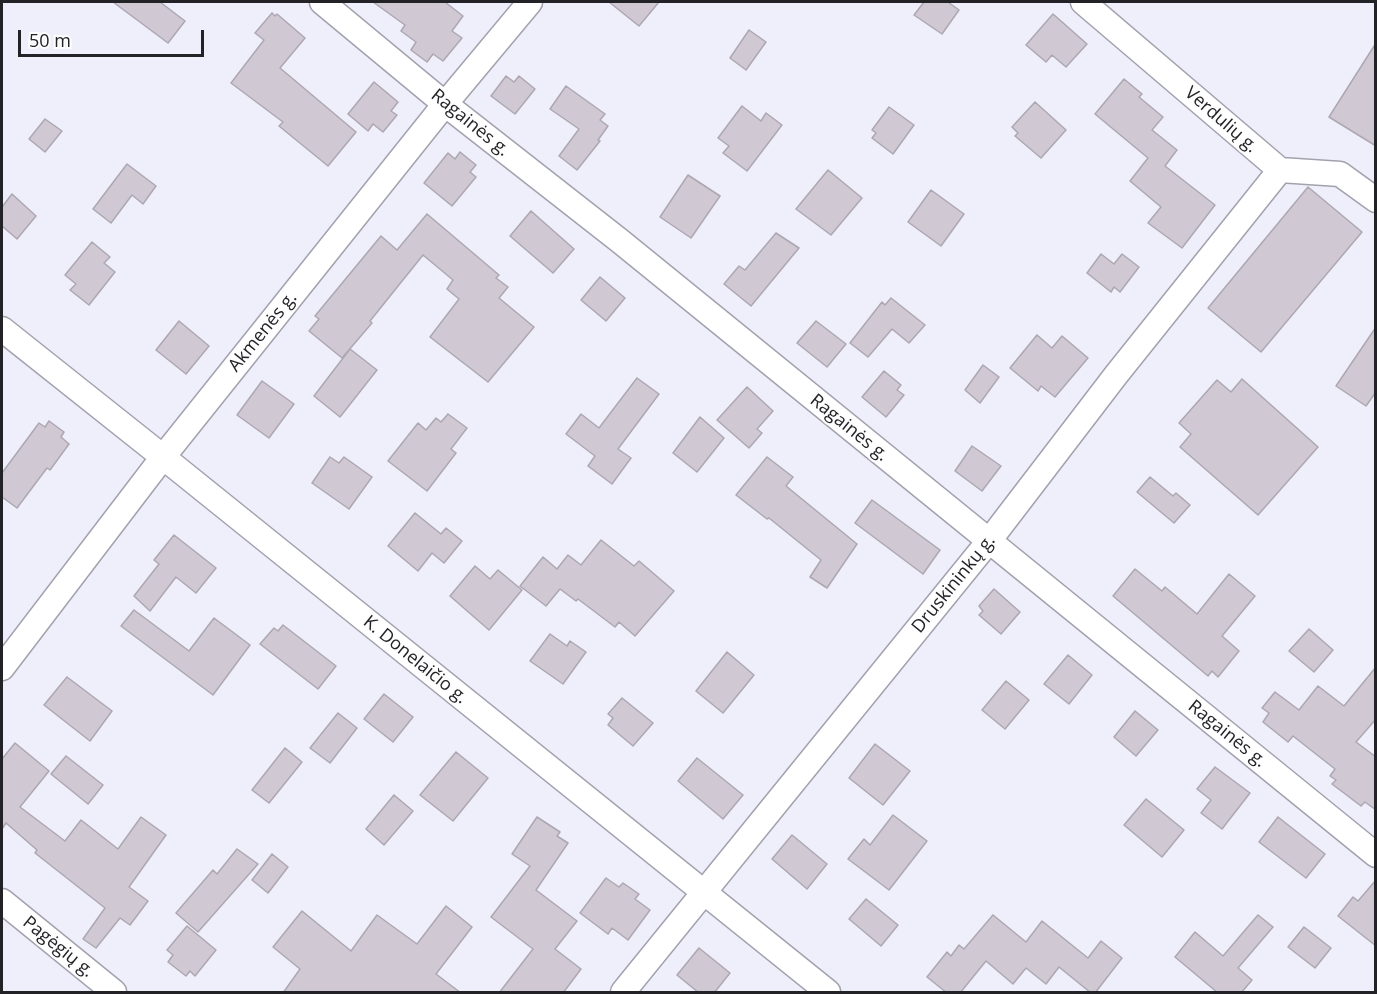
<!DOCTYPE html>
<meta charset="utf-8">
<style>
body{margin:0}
#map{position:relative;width:1377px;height:994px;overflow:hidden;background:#efeffb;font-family:"Open Sans",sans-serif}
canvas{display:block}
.frame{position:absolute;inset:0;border:3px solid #232327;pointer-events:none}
.scale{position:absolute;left:18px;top:30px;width:186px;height:27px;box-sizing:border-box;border:3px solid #232327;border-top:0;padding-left:8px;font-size:18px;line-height:21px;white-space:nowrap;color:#232327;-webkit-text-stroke:4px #fdfdfd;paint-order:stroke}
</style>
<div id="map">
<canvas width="1377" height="994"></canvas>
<div class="frame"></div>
<div class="scale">50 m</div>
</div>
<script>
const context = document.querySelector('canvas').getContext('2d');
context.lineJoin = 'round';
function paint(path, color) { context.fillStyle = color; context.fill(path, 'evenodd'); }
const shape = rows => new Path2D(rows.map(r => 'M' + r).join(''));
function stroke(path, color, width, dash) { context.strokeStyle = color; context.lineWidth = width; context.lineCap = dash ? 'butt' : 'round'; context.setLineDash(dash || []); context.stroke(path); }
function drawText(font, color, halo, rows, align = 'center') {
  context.font = font + ' "Open Sans",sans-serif'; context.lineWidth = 4.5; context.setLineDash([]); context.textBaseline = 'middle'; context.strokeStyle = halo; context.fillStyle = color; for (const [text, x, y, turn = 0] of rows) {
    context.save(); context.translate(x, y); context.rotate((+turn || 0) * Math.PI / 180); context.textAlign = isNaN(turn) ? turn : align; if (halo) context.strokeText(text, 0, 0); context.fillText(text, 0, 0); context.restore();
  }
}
const building = shape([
 [113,2,160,2,185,21,168,43,113,2],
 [373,2,445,2,463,16,452,31,462,38,443,61,433,54,427,62,411,50,416,42,401,31,405,25,373,2],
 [609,2,659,2,639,26,609,2],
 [924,2,948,2,959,10,942,34,914,15,924,2],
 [272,13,275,16,277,14,305,38,280,68,356,132,328,166,279,126,283,122,231,83,264,40,255,33,272,13],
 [1053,14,1087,44,1066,67,1052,55,1046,62,1026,45,1053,14],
 [749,30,766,42,746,70,730,58,749,30],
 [1376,43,1376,146,1329,117,1376,43],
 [506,76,514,82,519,76,535,89,515,114,491,96,506,76],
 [1124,79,1142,94,1139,97,1163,117,1152,130,1177,150,1165,166,1215,205,1182,248,1148,223,1161,207,1130,181,1148,158,1095,114,1124,79],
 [374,82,398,102,391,111,397,115,383,132,373,124,368,131,348,114,374,82],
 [566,86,605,114,600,120,608,126,598,140,600,141,577,170,559,156,579,129,550,109,566,86],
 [1035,102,1066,130,1041,158,1015,136,1018,133,1012,127,1035,102],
 [742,106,761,121,766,113,782,125,747,171,723,153,729,146,718,138,742,106],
 [889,107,914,125,893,154,872,138,876,133,872,130,889,107],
 [45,119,62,131,45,152,29,139,45,119],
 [460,152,476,165,470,172,476,177,452,206,424,183,448,153,455,159,460,152],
 [127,164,156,186,143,204,132,195,111,223,93,209,127,164],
 [828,170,862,198,831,235,796,209,828,170],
 [688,175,720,196,691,238,660,217,688,175],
 [1308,187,1362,232,1261,352,1208,308,1308,187],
 [931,190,964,214,941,246,908,222,931,190],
 [12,194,36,216,17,239,2,226,2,207,12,194],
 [531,211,574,249,553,273,510,236,531,211],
 [427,214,499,275,496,278,508,287,499,298,534,327,488,382,430,337,459,299,447,289,453,280,423,255,370,321,372,323,342,358,309,331,319,319,315,316,381,236,397,250,427,214],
 [776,233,799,248,751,306,724,284,739,266,745,270,776,233],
 [92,242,110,257,104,263,115,272,89,305,70,290,76,284,65,275,92,242],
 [1101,254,1114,264,1122,254,1139,267,1120,292,1114,287,1111,292,1087,273,1101,254],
 [600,277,625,298,606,321,581,300,600,277],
 [891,298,925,325,909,343,892,329,868,357,850,343,882,302,885,305,891,298],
 [179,321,209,346,186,374,156,350,179,321],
 [816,321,846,344,827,367,797,343,816,321],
 [1376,327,1376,392,1366,406,1336,386,1376,327],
 [1037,335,1052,348,1062,336,1088,358,1055,397,1041,386,1038,391,1010,368,1037,335],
 [350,349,377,370,340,417,314,396,350,349],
 [983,365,999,377,980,403,965,390,983,365],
 [884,371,901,385,897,390,904,395,886,417,862,397,884,371],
 [637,378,659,394,618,449,631,458,612,484,588,466,595,456,566,434,581,414,599,428,637,378],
 [1242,379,1318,447,1258,515,1180,447,1191,434,1179,423,1217,380,1231,392,1242,379],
 [262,381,294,404,269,438,237,415,262,381],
 [747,387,773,411,757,429,762,433,749,448,717,420,747,387],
 [448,414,467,428,451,449,456,453,427,491,388,461,418,423,426,430,436,418,441,422,448,414],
 [700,417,724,438,697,472,673,453,700,417],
 [49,421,64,432,61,437,69,444,50,470,47,468,17,508,2,497,2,473,39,423,45,427,49,421],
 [972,446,1001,466,982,491,955,471,972,446],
 [330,457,339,463,344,457,372,477,349,509,312,483,330,457],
 [767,457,793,477,786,486,857,544,827,588,810,577,821,560,769,518,767,519,736,495,767,457],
 [1150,477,1173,496,1176,493,1190,505,1174,523,1137,492,1150,477],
 [872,500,940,550,923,574,855,523,872,500],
 [415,513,441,534,446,528,462,541,444,563,432,553,418,571,388,546,415,513],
 [174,535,216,568,196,593,176,577,150,611,134,596,159,564,154,560,174,535],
 [601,540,634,566,639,561,674,591,635,636,619,622,615,627,578,599,576,601,560,589,546,606,520,586,543,557,557,569,568,555,581,565,601,540],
 [475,566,490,579,498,570,522,590,489,630,450,596,475,566],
 [1135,569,1162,591,1165,587,1197,614,1229,574,1255,596,1222,636,1239,651,1218,677,1212,671,1208,676,1113,596,1135,569],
 [994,589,1020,612,1001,634,979,615,983,611,979,606,994,589],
 [134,610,189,651,214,618,250,645,213,695,121,626,134,610],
 [283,625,336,666,318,689,260,644,274,628,278,631,283,625],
 [1309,629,1333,650,1314,672,1289,651,1309,629],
 [550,634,567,646,570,641,586,652,563,684,530,661,550,634],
 [727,652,754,675,723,713,696,691,727,652],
 [1068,655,1092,675,1069,704,1044,684,1068,655],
 [1376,667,1376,719,1356,742,1376,757,1376,810,1365,802,1361,806,1332,784,1336,780,1330,776,1335,769,1293,736,1288,742,1263,722,1269,713,1262,708,1275,692,1299,710,1318,686,1344,706,1376,667],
 [67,677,112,711,90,741,44,705,67,677],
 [1006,681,1029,700,1005,729,982,710,1006,681],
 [384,694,413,717,393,742,364,719,384,694],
 [622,698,653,723,633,746,608,725,613,718,608,714,622,698],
 [1135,711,1158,730,1136,756,1114,737,1135,711],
 [338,713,357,728,330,763,310,748,338,713],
 [15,743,49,771,20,807,65,841,81,820,118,849,141,817,166,835,129,887,148,901,130,925,120,918,96,948,83,939,105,908,35,853,37,850,6,823,2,829,2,759,15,743],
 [875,744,910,771,883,805,849,778,875,744],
 [285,748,302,762,269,803,252,790,285,748],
 [456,752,488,778,453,821,420,795,456,752],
 [66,756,103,785,88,804,51,774,66,756],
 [697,758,743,795,723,819,678,781,697,758],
 [1215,767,1250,793,1222,829,1201,813,1211,800,1197,789,1215,767],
 [394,795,413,811,384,845,366,829,394,795],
 [1146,799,1184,830,1162,857,1124,825,1146,799],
 [893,815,927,841,889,890,848,859,864,839,870,845,893,815],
 [537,817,560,832,557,836,568,843,536,890,577,921,555,949,581,969,563,993,499,993,533,949,491,917,530,866,512,854,537,817],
 [1278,817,1325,854,1306,878,1259,842,1278,817],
 [792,835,827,864,807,889,772,859,792,835],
 [237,849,258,864,198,932,176,913,213,870,217,874,237,849],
 [272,854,288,867,268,893,252,880,272,854],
 [606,878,619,887,623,883,639,894,635,899,650,910,628,940,612,928,608,934,580,913,606,878],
 [1376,880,1376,946,1338,916,1353,897,1358,901,1376,880],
 [866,899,898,925,881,946,849,919,866,899],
 [446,906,472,927,436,974,461,993,283,993,300,969,273,947,302,911,351,951,377,915,417,944,446,906],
 [993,915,1026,942,1042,921,1088,958,1101,941,1122,958,1095,993,1091,993,1059,967,1046,984,1026,968,1013,984,986,961,960,993,947,993,927,977,947,952,951,956,959,945,964,949,993,915],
 [1258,915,1273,927,1238,968,1252,980,1241,993,1218,993,1175,957,1195,932,1223,956,1258,915],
 [187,926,216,950,195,976,190,971,186,976,168,962,173,955,167,950,187,926],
 [1304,927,1331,948,1315,968,1288,947,1304,927],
 [699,948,730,973,714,993,699,993,677,975,699,948]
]);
paint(building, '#d0c9d4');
stroke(building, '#ada7b1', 1.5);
const minor = shape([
 [322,2,445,104,620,241,1376,855],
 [1083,2,1280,170,1340,174,1376,200],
 [2,329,163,457,828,992],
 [2,668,163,457,445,104,530,2],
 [2,901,114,992],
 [623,992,989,541,1116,375,1280,170]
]);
stroke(minor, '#a2a1ad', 27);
stroke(minor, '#fff', 24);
drawText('18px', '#232327', '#fdfdfd', [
 ["Verdulių g.",1221,120,41],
 ["Ragainės g.",470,123,39],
 ["Akmenės g.",263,332,-51],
 ["Ragainės g.",849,428,39],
 ["Druskininkų g.",954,584,-51],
 ["K. Donelaičio g.",415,660,39],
 ["Ragainės g.",1227,734,39],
 ["Pagėgių g.",58,947,39]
]);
</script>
